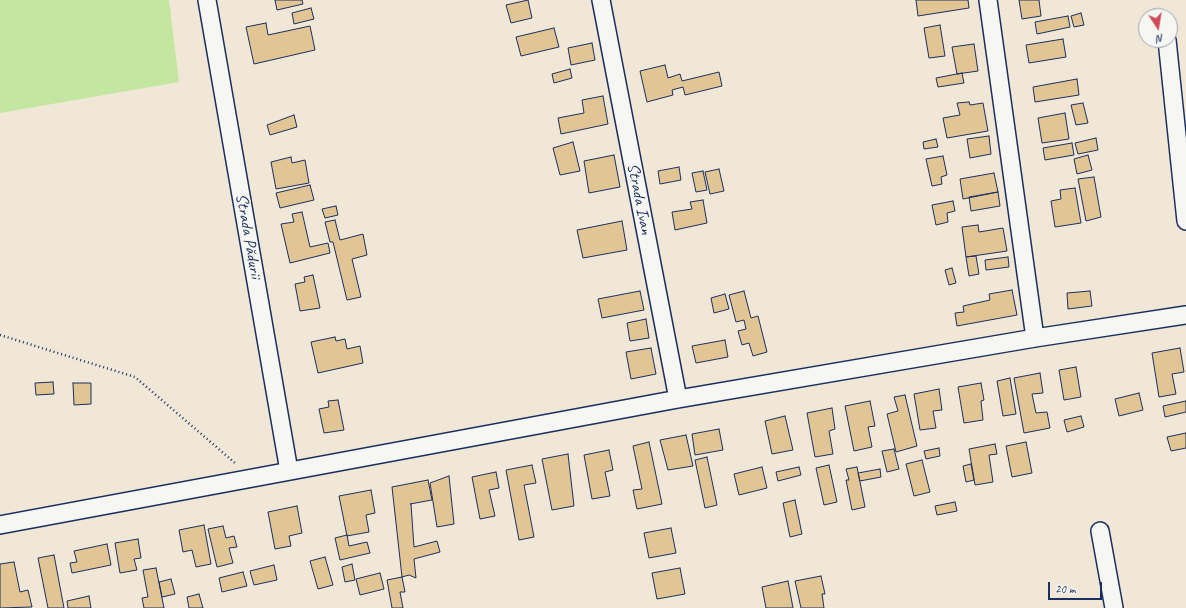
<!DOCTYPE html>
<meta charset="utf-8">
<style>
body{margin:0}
#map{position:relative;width:1186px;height:608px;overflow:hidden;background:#f0e7d6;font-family:Caveat,sans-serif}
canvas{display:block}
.north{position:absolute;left:1138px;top:8px;width:40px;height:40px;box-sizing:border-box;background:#f6f6f2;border:1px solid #9ea6b7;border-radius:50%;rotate:168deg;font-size:11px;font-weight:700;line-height:16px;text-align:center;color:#1b2f5e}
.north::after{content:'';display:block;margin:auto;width:14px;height:18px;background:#d1495b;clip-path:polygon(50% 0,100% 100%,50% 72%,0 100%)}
.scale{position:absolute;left:1048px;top:582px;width:54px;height:18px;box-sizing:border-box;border:2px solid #1b2f5e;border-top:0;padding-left:5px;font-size:12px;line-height:14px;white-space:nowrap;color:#1b2f5e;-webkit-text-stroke:3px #f6f6f2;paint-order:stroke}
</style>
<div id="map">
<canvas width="1186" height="608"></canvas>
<div class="north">N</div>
<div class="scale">20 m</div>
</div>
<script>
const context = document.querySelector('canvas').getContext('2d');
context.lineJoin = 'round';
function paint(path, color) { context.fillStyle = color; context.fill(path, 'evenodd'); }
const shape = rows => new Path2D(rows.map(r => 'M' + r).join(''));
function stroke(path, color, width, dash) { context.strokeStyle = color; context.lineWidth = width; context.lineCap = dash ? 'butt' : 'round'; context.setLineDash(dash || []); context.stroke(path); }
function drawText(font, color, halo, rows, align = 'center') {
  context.font = font + ' Caveat,sans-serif'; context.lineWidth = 3; context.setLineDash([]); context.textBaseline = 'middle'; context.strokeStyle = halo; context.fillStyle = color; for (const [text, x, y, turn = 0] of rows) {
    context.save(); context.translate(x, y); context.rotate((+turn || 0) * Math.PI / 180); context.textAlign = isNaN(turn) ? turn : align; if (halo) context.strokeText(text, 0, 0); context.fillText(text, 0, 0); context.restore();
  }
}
paint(shape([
 [0,0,169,0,179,82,0,113]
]), '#c3e6a0');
const building = shape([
 [275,0,302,0,303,4,277,10,275,0],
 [528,0,532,18,511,23,506,5,528,0],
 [916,0,968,0,969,8,918,16,916,0],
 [1019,0,1039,0,1041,16,1022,19,1019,0],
 [311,8,314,19,294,24,292,13,311,8],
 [1081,13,1084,25,1074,27,1071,16,1081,13],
 [1068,16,1070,27,1037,34,1035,22,1068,16],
 [266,23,268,35,310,26,315,50,254,64,246,27,266,23],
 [940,25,945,56,929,58,924,28,940,25],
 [554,28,559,47,521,56,516,37,554,28],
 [1063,39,1066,57,1029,63,1026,45,1063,39],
 [592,43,595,60,571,65,568,48,592,43],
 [974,44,978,71,957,74,952,47,974,44],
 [665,65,668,78,680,74,682,81,719,72,722,86,685,95,683,87,672,90,673,95,647,102,640,71,665,65],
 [570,69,572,78,554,83,552,74,570,69],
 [962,73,964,83,938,87,936,78,962,73],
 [1077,79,1079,95,1035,102,1033,87,1077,79],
 [603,96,608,124,561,134,558,118,584,113,582,100,603,96],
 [969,102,970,105,983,103,988,131,947,138,943,118,960,115,957,103,969,102],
 [1083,103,1088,123,1076,125,1071,105,1083,103],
 [1065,113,1069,139,1042,143,1038,118,1065,113],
 [294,115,297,127,270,135,267,125,294,115],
 [989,136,991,154,970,158,967,139,989,136],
 [1096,138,1098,150,1078,154,1075,143,1096,138],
 [936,139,938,147,924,149,923,142,936,139],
 [573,142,580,171,560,175,553,148,573,142],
 [1072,143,1074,155,1045,160,1043,148,1072,143],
 [614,155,620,187,589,193,584,161,614,155],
 [1088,155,1092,170,1077,174,1074,159,1088,155],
 [943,156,947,175,941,177,942,184,932,186,926,159,943,156],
 [291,157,292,163,305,160,309,183,276,189,271,162,291,157],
 [679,167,681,180,660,184,658,171,679,167],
 [719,169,724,191,710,194,705,172,719,169],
 [703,171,707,190,696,192,692,173,703,171],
 [994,173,998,192,963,199,960,179,994,173],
 [1094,177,1101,217,1086,221,1078,179,1094,177],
 [310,185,314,200,280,208,276,193,310,185],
 [1075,188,1081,223,1055,227,1051,201,1061,199,1060,190,1075,188],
 [998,192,1000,206,971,211,969,197,998,192],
 [703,200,707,223,675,230,672,212,692,209,690,202,703,200],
 [953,201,955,211,947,213,948,222,936,225,932,205,953,201],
 [336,206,338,215,325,218,322,209,336,206],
 [302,212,310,247,328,243,330,253,290,263,281,224,294,222,292,214,302,212],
 [335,220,340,240,363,234,367,255,352,259,361,297,347,300,333,242,330,242,325,222,335,220],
 [622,221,627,250,583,258,577,230,622,221],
 [978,225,979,232,1003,228,1007,251,966,257,962,227,978,225],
 [976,256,979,274,969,276,966,257,976,256],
 [1008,257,1009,267,986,270,985,260,1008,257],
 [952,268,956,283,949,285,945,270,952,268],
 [313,275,320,308,300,311,295,284,305,282,304,277,313,275],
 [1012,290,1017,315,957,326,955,313,964,312,963,306,990,300,989,294,1012,290],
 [640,291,644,310,602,318,598,299,640,291],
 [744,291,751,318,758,316,767,352,753,356,749,343,742,345,738,331,746,329,744,320,736,322,729,295,744,291],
 [1090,291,1092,306,1068,309,1067,293,1090,291],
 [725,294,729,309,714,313,711,298,725,294],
 [646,319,649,338,630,341,627,323,646,319],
 [335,337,336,341,345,339,347,349,360,346,363,363,318,373,311,342,335,337],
 [725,340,728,357,696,363,692,346,725,340],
 [651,348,656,374,631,379,626,352,651,348],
 [1180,348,1184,372,1172,374,1176,394,1159,397,1152,353,1180,348],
 [1076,367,1081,397,1064,400,1059,370,1076,367],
 [1040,373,1043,393,1032,394,1036,413,1047,412,1050,428,1024,433,1014,378,1040,373],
 [1010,378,1016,414,1003,416,997,381,1010,378],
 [53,382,54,394,36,395,35,383,53,382],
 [73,383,91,383,91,404,74,405,73,383],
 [981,383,984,400,981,401,983,420,964,423,958,387,981,383],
 [939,389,942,410,933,411,936,428,920,430,914,394,939,389],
 [1139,393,1143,410,1119,416,1115,399,1139,393],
 [905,395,917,446,896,452,887,414,898,411,894,397,905,395],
 [338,400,344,430,324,433,319,409,329,407,328,401,338,400],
 [870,401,875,426,868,427,872,447,854,451,845,406,870,401],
 [1186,401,1186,412,1165,417,1163,406,1186,401],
 [832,408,835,429,829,431,833,454,815,457,807,413,832,408],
 [785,416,793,450,772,454,765,421,785,416],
 [1081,416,1084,427,1067,432,1064,420,1081,416],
 [719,429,723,450,695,455,692,434,719,429],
 [1186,433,1186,448,1171,451,1167,437,1186,433],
 [686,435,693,466,668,470,660,440,686,435],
 [649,442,662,504,637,509,633,490,642,489,633,446,649,442],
 [1026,442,1032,473,1012,477,1006,446,1026,442],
 [995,444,997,454,989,455,993,482,975,485,969,449,995,444],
 [939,448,940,456,926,459,924,451,939,448],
 [894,449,899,469,887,472,882,451,894,449],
 [609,450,613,470,605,472,610,496,592,499,584,455,609,450],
 [568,454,574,506,552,510,542,459,568,454],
 [707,457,717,505,705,508,695,460,707,457],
 [922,460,930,492,914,496,906,464,922,460],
 [971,464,974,480,966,482,963,466,971,464],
 [532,465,536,483,524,485,534,537,519,540,506,470,532,465],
 [829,465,837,502,824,505,816,468,829,465],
 [762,467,767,488,739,495,734,474,762,467],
 [799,467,801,475,778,481,776,472,799,467],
 [857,467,865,507,852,510,846,480,849,480,846,469,857,467],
 [880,469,881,477,860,481,858,473,880,469],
 [496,472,499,488,489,490,495,516,480,519,472,477,496,472],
 [449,476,454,524,437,527,430,483,449,476],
 [428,480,432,500,410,504,411,504,414,547,437,541,440,552,414,559,416,578,409,575,402,577,392,487,428,480],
 [371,490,375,513,366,515,369,532,347,536,339,496,371,490],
 [795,500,802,534,790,537,783,503,795,500],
 [955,502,957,511,937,515,935,506,955,502],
 [297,506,302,533,289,536,291,546,275,549,268,512,297,506],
 [204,525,211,564,196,567,192,550,183,552,179,530,204,525],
 [223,526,226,538,234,536,237,547,229,548,233,563,217,567,208,529,223,526],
 [671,528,676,553,649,558,644,533,671,528],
 [347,535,349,546,367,542,370,553,340,560,335,538,347,535],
 [138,539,141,558,134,559,137,570,120,573,115,543,138,539],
 [107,544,111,565,72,573,70,563,77,562,74,551,107,544],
 [54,555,64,608,48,608,38,558,54,555],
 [325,557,333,585,318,589,310,561,325,557],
 [14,562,20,592,28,590,32,607,0,608,0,564,14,562],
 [352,564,355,580,345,582,342,567,352,564],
 [274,565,277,580,254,585,250,571,274,565],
 [156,568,164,608,144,608,142,598,148,597,143,570,156,568],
 [680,568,685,594,657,599,652,573,680,568],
 [243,572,247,586,222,592,219,578,243,572],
 [380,573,384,589,360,595,356,579,380,573],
 [821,576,825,594,822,594,824,608,801,608,795,581,821,576],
 [402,577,405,592,400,592,403,608,392,608,387,580,402,577],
 [171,579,175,594,162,597,159,582,171,579],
 [788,581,793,608,766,608,762,587,788,581],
 [199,594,203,608,189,608,187,597,199,594],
 [89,596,91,608,68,608,67,601,89,596]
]);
paint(building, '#e1c595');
stroke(building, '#1b2f5e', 1);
const minor = shape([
 [207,0,289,471],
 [601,0,678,399],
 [988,0,1035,338],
 [1167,40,1186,221],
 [0,525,678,399,1035,338,1186,315],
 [1100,531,1114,608]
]);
stroke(minor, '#1b2f5e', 20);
stroke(shape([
 [0,335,135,377,235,463]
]), '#1b2f5e', 2.5, [1, 3]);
stroke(minor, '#f6f6f2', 17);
drawText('17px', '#1b2f5e', '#f6f6f2', [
 ["Strada Ivan",639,199,79],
 ["Strada Pădurii",248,236,80]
]);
</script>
